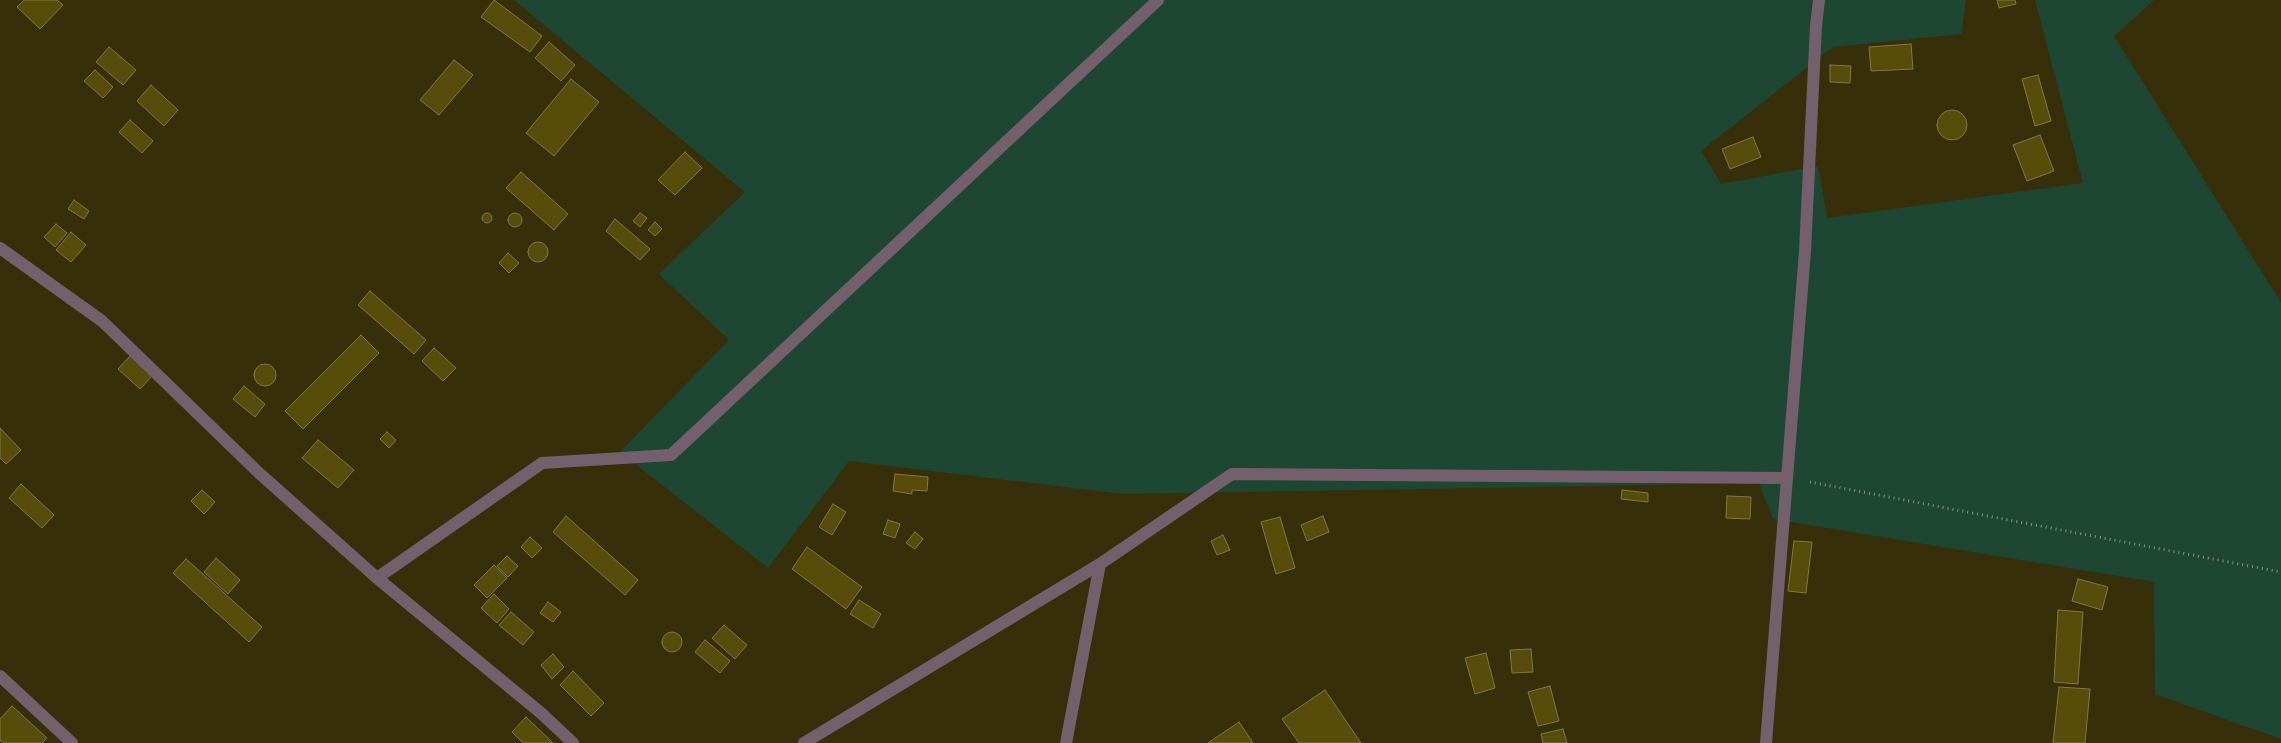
<!DOCTYPE html>
<style>
body{margin:0}
canvas{display:block;background:#362f09}
</style>
<canvas width="2281" height="743"></canvas>
<script>
const context = document.querySelector('canvas').getContext('2d');
context.lineJoin = 'round';
function paint(path, color) { context.fillStyle = color; context.fill(path, 'evenodd'); }
const shape = rows => new Path2D(rows.map(r => 'M' + r).join(''));
function stroke(path, color, width, dash) { context.strokeStyle = color; context.lineWidth = width; context.lineCap = dash ? 'butt' : 'round'; context.setLineDash(dash || []); context.stroke(path); }
paint(shape([
 [514,0,1966,0,1961,34,1833,47,1701,151,1721,184,1818,166,1827,218,2083,183,2035,0,2154,0,2114,36,2281,303,2281,739,2155,694,2154,582,1773,519,1759,483,1124,494,849,461,768,568,620,452,729,340,659,274,745,192]
]), '#1d4732');
const building = shape([
 [24,0,57,0,63,5,40,29,17,7,24,0],
 [494,0,542,36,530,52,481,17,494,0],
 [1997,0,2015,0,2016,4,1999,8,1997,0],
 [549,42,575,65,561,81,535,58,549,42],
 [1911,44,1913,69,1871,71,1869,47,1911,44],
 [109,47,136,70,123,85,96,62,109,47],
 [454,60,473,75,439,115,420,100,454,60],
 [1830,65,1851,66,1850,83,1830,82,1830,65],
 [95,70,113,87,103,98,84,81,95,70],
 [2038,75,2051,121,2035,126,2022,79,2038,75],
 [571,79,599,102,554,156,526,133,571,79],
 [151,85,178,110,164,126,137,101,151,85],
 '1937 125a15 15 0 1 1 30 0a15 15 0 1 1-30 0Z',
 [130,120,153,141,142,153,119,132,130,120],
 [2040,135,2054,171,2027,181,2013,145,2040,135],
 [1753,137,1761,157,1730,169,1722,149,1753,137],
 [685,152,702,168,675,195,658,180,685,152],
 [521,172,568,214,554,230,506,188,521,172],
 [74,200,89,211,84,219,68,209,74,200],
 '508 220a7 7 0 1 1 14 0a7 7 0 1 1-14 0Z',
 '482 218a5 5 0 1 1 10 0a5 5 0 1 1-10 0Z',
 [640,213,647,218,640,227,633,221,640,213],
 [615,219,650,249,640,260,606,231,615,219],
 [655,222,662,229,655,236,648,230,655,222],
 [56,224,67,233,55,247,44,237,56,224],
 [71,232,86,245,71,262,56,250,71,232],
 '528 252a10 10 0 1 1 20 0a10 10 0 1 1-20 0Z',
 [508,253,519,263,509,273,499,263,508,253],
 [370,291,426,340,414,354,358,305,370,291],
 [361,335,379,353,303,429,285,411,361,335],
 [434,348,456,368,443,381,422,361,434,348],
 [131,355,153,375,140,389,118,369,131,355],
 '254 375a11 11 0 1 1 22 0a11 11 0 1 1-22 0Z',
 [244,386,265,404,255,417,233,399,244,386],
 [0,428,21,450,6,464,0,458,0,428],
 [387,432,396,440,389,448,380,439,387,432],
 [318,440,354,470,338,488,302,458,318,440],
 [895,474,928,477,927,491,912,490,912,494,893,491,895,474],
 [21,484,54,515,42,528,9,498,21,484],
 [202,490,215,502,204,514,191,501,202,490],
 [1622,490,1648,493,1648,502,1621,499,1622,490],
 [1727,496,1751,497,1750,519,1726,518,1727,496],
 [833,504,846,512,832,535,819,527,833,504],
 [566,516,638,580,625,595,553,532,566,516],
 [1323,516,1329,532,1307,541,1301,525,1323,516],
 [1280,517,1295,568,1276,574,1261,522,1280,517],
 [888,520,900,524,895,538,883,534,888,520],
 [915,532,923,539,915,549,906,543,915,532],
 [1223,535,1230,550,1217,555,1211,541,1223,535],
 [530,537,542,548,532,558,521,547,530,537],
 [1794,541,1812,542,1806,593,1788,591,1794,541],
 [807,547,862,587,846,609,792,569,807,547],
 [507,556,518,566,508,577,497,566,507,556],
 [216,558,240,580,228,594,204,572,216,558],
 [186,559,262,627,249,642,173,573,186,559],
 [494,565,507,578,487,598,474,585,494,565],
 [2078,579,2108,587,2102,610,2072,601,2078,579],
 [494,594,509,609,497,623,481,608,494,594],
 [859,600,881,614,873,628,850,614,859,600],
 [548,602,561,612,553,622,540,613,548,602],
 [2058,610,2083,612,2078,684,2054,682,2058,610],
 [511,612,534,632,523,645,499,625,511,612],
 [724,625,747,645,735,659,712,638,724,625],
 '662 642a10 10 0 1 1 20 0a10 10 0 1 1-20 0Z',
 [705,640,730,661,720,673,695,652,705,640],
 [1531,649,1533,672,1512,673,1510,650,1531,649],
 [1486,653,1495,688,1475,694,1465,658,1486,653],
 [553,654,564,667,552,679,541,665,553,654],
 [573,671,604,703,591,716,560,685,573,671],
 [1550,686,1559,721,1538,726,1528,692,1550,686],
 [2059,687,2090,689,2085,743,2053,743,2059,687],
 [1325,690,1361,743,1299,743,1282,719,1325,690],
 [12,706,47,738,42,743,3,743,0,740,0,719,12,706],
 [526,717,553,743,523,743,512,732,526,717],
 [1239,722,1253,743,1208,743,1239,722],
 [1563,729,1567,743,1543,743,1541,734,1563,729]
]);
paint(building, '#574c09');
stroke(building, '#807847', 1);
stroke(shape([
 [1810,482,2281,572]
]), '#948e6e', 3, [1, 4]);
stroke(shape([
 [0,248,102,321,259,473,377,578,541,713,573,743],
 [377,578,542,463,671,455,1158,0],
 [0,676,72,743],
 [804,743,1100,564,1232,474,1787,478],
 [1066,743,1100,564],
 [1766,743,1805,251,1816,26,1819,0]
]), '#74606d', 12);
</script>
